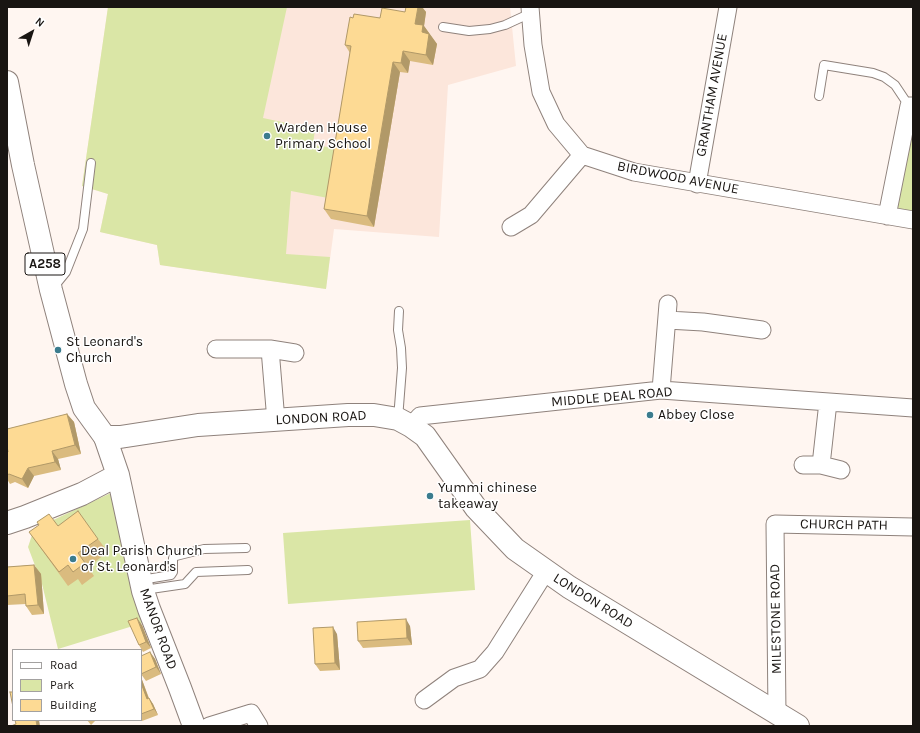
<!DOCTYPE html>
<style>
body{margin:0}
#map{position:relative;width:920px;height:733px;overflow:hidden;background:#fff6f1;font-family:Karla,sans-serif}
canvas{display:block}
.frame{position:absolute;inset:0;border:8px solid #191512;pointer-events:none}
.legend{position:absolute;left:12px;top:649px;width:130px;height:72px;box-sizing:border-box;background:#fff;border:1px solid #a3a1a0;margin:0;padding:5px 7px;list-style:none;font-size:12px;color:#191512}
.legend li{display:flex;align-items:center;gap:8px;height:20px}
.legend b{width:20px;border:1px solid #a3a1a0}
.north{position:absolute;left:12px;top:12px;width:40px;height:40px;-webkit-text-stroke:3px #fff;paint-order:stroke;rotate:39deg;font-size:11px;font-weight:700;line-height:16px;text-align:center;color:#191512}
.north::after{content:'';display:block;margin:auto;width:14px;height:18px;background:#191512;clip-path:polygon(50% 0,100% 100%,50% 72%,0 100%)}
</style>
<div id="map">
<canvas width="920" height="733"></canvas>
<div class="frame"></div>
<ul class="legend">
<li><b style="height:5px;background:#fff"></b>Road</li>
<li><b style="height:11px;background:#dae6a6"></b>Park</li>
<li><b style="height:11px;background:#fdda94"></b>Building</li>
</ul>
<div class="north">N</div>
</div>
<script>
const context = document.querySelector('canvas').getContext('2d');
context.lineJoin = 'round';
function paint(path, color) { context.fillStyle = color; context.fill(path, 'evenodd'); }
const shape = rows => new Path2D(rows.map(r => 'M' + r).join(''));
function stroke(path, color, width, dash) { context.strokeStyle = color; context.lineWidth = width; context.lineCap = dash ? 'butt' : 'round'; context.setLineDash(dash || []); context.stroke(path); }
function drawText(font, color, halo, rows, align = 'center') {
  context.font = font + ' Karla,sans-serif'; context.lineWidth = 3; context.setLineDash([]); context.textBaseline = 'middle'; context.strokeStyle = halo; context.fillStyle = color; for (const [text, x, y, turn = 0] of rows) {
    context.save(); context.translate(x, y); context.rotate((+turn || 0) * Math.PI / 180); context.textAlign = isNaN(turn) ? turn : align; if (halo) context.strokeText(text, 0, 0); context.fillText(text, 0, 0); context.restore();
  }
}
paint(shape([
 [108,7,510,7,516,66,448,85,439,237,334,229,326,289,160,265,157,245,100,232,108,194,82,186]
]), '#fce6db');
paint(shape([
 [108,7,287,7,263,118,315,129,313,145,335,148,328,198,291,191,286,254,330,257,326,289,160,265,157,245,100,232,108,194,82,186],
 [913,106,913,220,887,216],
 [113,492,146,622,58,649,42,584,28,547,34,529],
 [470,520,475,590,288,604,283,533]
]), '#dae6a6');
const lane = shape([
 [443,27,469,31,490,29,505,25,531,13],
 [819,96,824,65,873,73,884,77,895,85,909,106],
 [53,288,66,272,83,229,91,163],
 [398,419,402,368,401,348,398,330,399,311],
 [141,580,171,575,173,572,173,558,176,556,204,549,246,548],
 [144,590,185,584,196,572,248,570]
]);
const street = shape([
 [530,7,533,45,541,92,556,124,582,155,634,172,913,220],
 [697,184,728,7],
 [887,216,909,106,913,106],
 [511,227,531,215,582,155],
 [667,320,703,322,762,330],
 [216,349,270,349,276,421],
 [270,349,295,353],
 [661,390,668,304],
 [411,426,420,416,661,390,913,408],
 [803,465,821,465,841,470],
 [821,465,828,402],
 [424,700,454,678,480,669,495,652,546,571],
 [777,714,775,524,913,527],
 [209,726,251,713,259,726]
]);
const secondary = shape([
 [105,437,118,475,143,591,149,609,180,688,194,726],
 [7,523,25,517,82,494,118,475]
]);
const primary = shape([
 [7,82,23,165,51,290,76,384,84,408,105,437,120,437,198,425,348,415,374,415,398,419,411,426,425,436,476,508,515,549,569,587,798,726]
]);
stroke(lane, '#8f827c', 10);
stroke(street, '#8f827c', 19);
stroke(secondary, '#8f827c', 24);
stroke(primary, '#8f827c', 24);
stroke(lane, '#fff', 8);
stroke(street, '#fff', 17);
stroke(secondary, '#fff', 22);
stroke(primary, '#fff', 22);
paint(shape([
 [406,7,422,7,426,12,424,26,437,44,433,65,410,61,408,73,400,72,374,227,331,219,324,209,350,53,345,45,353,18,380,18,405,12],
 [67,414,74,422,81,454,58,459,61,470,34,476,28,488,15,482,10,484,7,479,7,452],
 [58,526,98,539,108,552,88,567,94,576,82,585,78,579,68,586,29,532],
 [34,565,41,574,44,614,32,615,26,606,26,604,7,605,7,567],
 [142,625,151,648,143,652,139,645],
 [410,626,412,645,363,648,358,641],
 [337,634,340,670,320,671,315,664],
 [150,652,155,659,161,674,146,681,141,674],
 [141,677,149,698,153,704,158,715,142,721,141,720],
 [87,720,96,720,91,725]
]), '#dabb7f');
paint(shape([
 [418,7,422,7,426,12,424,26,437,44,433,65,426,55,415,24],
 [403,51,410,61,408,73,401,63],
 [393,62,400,72,374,227,367,216],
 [67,414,74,422,81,454,75,445],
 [52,451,58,459,61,470,55,462],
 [28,468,34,476,28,488,22,479],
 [34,565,41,574,44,614,38,605],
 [137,618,142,625,151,648,146,642],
 [406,619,410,626,412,645,407,638],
 [333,627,337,634,340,670,335,663],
 [150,652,155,659,161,674,156,667],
 [141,677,151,705,147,699,141,683],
 [149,698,153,704,158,715,154,709],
 [36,720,39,720,40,726,37,726]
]), '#b19968');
const building = shape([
 [406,7,418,7,415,24,423,25,422,32,429,34,426,55,403,51,401,63,393,62,367,216,324,209,351,46,345,45,350,17,353,18,354,14,380,18,382,8,405,12,406,7],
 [67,414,75,445,52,451,55,462,28,468,22,479,9,474,7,475,7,452,8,452,7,446,7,429,67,414],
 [78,511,98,539,78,553,85,563,73,572,68,565,59,572,29,532,39,525,37,522,49,514,58,526,78,511],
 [34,565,38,605,26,606,25,594,7,596,7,567,34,565],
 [137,618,146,642,139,645,128,621,137,618],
 [406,619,407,638,358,641,357,622,406,619],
 [333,627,335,663,315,664,313,628,333,627],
 [150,652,156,667,141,674,141,656,150,652],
 [141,683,147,699,149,698,154,709,141,714,141,683],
 [10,692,13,692,13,707,10,692],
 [15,720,36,720,37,726,11,726,16,724,15,720]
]);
paint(building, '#fdda94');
stroke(building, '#b19968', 1);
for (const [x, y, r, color] of [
 [267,136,4,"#3b7c8e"],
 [58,350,4,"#3b7c8e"],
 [650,415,4,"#3b7c8e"],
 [430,496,4,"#3b7c8e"],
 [73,559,4,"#3b7c8e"]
]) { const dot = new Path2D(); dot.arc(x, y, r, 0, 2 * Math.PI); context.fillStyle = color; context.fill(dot); stroke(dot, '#fff', 1.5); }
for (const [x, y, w] of [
 [45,264,40]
]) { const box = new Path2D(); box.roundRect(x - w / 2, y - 11, w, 22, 3); context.fillStyle = '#fff'; context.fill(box); stroke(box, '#191512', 1); }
drawText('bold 13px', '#191512', null, [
 ["A258",45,264]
]);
drawText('14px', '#191512', '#fff', [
 ["GRANTHAM AVENUE",712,95,-80],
 ["BIRDWOOD AVENUE",678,178,11],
 ["MIDDLE DEAL ROAD",612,397,-5],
 ["LONDON ROAD",321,418,-3],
 ["CHURCH PATH",844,525,1],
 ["LONDON ROAD",593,601,32],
 ["MILESTONE ROAD",776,619,-91],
 ["MANOR ROAD",158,629,70]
]);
drawText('14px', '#191512', '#fff', [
 ["Warden House",275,128],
 ["Primary School",275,144],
 ["St Leonard's",66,342],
 ["Church",66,358],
 ["Abbey Close",658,415],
 ["Yummi chinese",438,488],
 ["takeaway",438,504],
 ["Deal Parish Church",81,551],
 ["of St. Leonard's",81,567]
], 'left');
</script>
